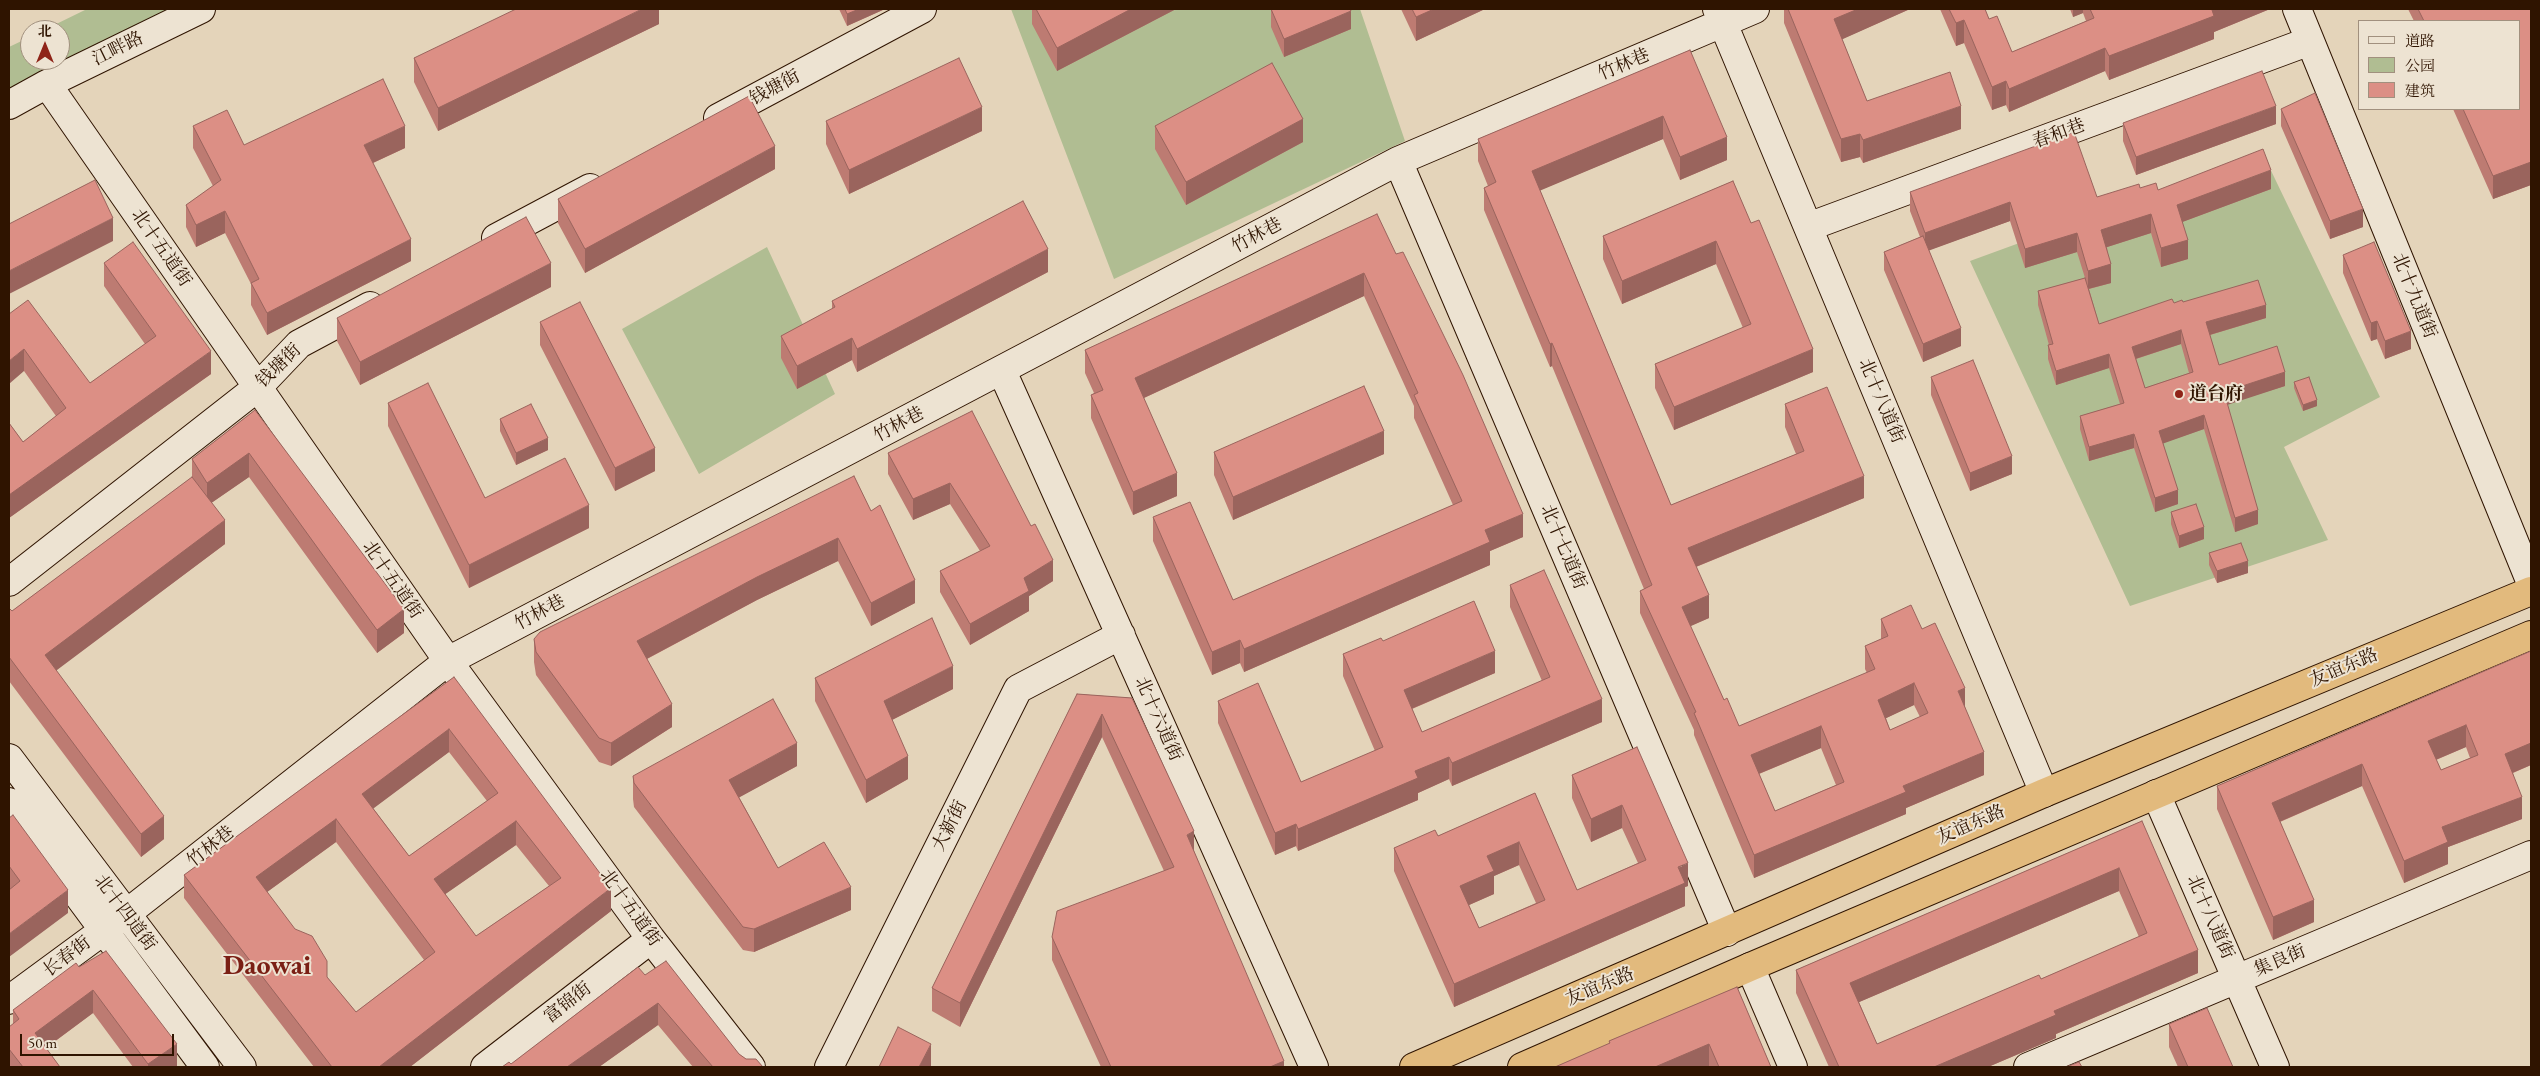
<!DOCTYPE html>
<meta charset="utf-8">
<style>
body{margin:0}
#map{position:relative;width:2540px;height:1076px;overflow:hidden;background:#e4d4ba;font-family:"EB Garamond","Noto Serif SC",serif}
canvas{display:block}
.frame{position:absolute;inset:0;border:10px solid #2f1400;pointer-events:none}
.legend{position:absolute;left:2358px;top:20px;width:162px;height:90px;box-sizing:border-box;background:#ede3d2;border:1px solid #a1907e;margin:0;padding:6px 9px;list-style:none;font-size:15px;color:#2f1400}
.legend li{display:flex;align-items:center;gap:10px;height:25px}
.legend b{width:25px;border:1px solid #a1907e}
.north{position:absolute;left:20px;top:20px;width:50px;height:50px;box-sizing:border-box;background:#ede3d2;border:1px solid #a1907e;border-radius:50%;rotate:0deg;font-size:14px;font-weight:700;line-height:20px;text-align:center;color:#2f1400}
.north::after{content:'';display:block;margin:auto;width:18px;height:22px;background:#8f2418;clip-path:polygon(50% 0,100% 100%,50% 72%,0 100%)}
.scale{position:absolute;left:20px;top:1034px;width:154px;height:22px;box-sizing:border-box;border:2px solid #2f1400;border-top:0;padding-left:6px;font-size:15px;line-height:18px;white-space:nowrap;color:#2f1400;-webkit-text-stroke:4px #ede3d2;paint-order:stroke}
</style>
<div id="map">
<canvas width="2540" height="1076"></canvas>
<div class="frame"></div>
<ul class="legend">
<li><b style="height:6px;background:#ede3d2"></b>道路</li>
<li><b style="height:14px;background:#b0bd92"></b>公园</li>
<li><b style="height:14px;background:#dc8f85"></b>建筑</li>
</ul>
<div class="north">北</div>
<div class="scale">50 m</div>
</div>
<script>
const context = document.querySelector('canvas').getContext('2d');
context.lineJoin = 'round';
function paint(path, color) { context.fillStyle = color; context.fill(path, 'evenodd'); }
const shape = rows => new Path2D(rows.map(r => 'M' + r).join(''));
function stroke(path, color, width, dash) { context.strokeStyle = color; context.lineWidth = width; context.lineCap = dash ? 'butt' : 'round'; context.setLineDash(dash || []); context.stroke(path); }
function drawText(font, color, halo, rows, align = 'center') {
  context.font = font + ' "EB Garamond","Noto Serif SC",serif'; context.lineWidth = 4; context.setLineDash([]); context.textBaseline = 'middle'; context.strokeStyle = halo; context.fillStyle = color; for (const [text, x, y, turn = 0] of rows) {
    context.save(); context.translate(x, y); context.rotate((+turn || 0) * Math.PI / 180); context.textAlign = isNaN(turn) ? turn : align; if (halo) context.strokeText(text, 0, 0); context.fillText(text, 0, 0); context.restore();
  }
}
paint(shape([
 [87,9,203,9,9,107,9,47,30,37,30,60,60,60,60,30,44,30],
 [1011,9,1360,9,1405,141,1114,279],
 [2263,154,2380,397,2284,447,2328,540,2130,606,1970,261],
 [767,247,835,394,699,474,622,329]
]), '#b0bd92');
const secondary = shape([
 [1717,9,2044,793],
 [2297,9,2531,583],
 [47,84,448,661,651,939,751,1067],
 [9,105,47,84,201,9],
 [718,118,922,9],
 [1398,161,1727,932],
 [1808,227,2310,41],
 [496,238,590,188],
 [1002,371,1314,1067],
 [9,582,258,387,299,344,370,306],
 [9,758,242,1067],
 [2156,794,2275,1067],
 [9,802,205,1067],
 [1750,967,1793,1067],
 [9,1000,126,914,448,661,1398,161,1755,9],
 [485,1067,651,939],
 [829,1067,1018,689,1121,635],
 [2028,1067,2531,855]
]);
const highway = shape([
 [1414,1067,2044,793,2531,591],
 [1522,1067,1750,967,2531,635]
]);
stroke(secondary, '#2f1400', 30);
stroke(highway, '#2f1400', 30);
stroke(secondary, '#ede3d2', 28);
stroke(highway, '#e2ba7d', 28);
paint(shape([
 [659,9,659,24,438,131,414,82,414,58],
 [839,9,885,9,847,26],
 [1032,9,1176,9,1057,71,1032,24],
 [1271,9,1351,29,1284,57,1271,27],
 [1401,9,1485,9,1416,41],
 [1784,9,1910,9,1842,39,1867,101,1961,129,1863,163,1860,157,1841,162,1784,23],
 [1940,9,1985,9,1989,19,2012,52,2086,21,2083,13,2073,17,2070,9,2270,9,2214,32,2214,39,2109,80,2105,71,2009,112,2006,105,1992,110,1964,43,1956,46],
 [2408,9,2531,9,2531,185,2493,199,2453,109,2519,109,2519,21,2414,21],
 [1690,50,1727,160,1680,180,1663,139,1540,190,1671,505,1796,454,1785,427,1785,404,1864,498,1696,567,1709,618,1690,626,1724,700,1739,726,1867,673,1865,669,1865,646,1881,639,1881,619,1922,629,1965,707,1984,775,1906,808,1906,814,1754,878,1694,735,1694,730,1640,613,1640,591,1644,589,1552,366,1550,367,1484,210,1484,188,1488,186,1478,161,1478,139],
 [1914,705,1920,717,1890,730,1886,718],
 [1821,748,1836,785,1775,811,1759,774],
 [2281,109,2363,227,2330,239,2281,126],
 [826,121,982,131,849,194,826,144],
 [2123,123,2276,124,2136,175,2123,141],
 [193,126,244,145,405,148,373,163,411,261,267,335,251,305,251,284,225,233,196,247,186,227,186,205,213,186,193,148],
 [1155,126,1303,142,1186,205,1155,149],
 [775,169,585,273,558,223,558,199],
 [1733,181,1813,372,1674,430,1655,388,1655,364,1743,328,1716,264,1622,304,1603,259,1603,236],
 [2140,188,2158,190,2271,189,2182,222,2188,259,2161,267,2151,233,2107,247,2111,283,2089,289,2099,324,2174,303,2183,302,2266,318,2210,335,2219,365,2285,386,2227,404,2258,524,2235,532,2204,429,2163,443,2178,504,2155,512,2134,448,2089,461,2080,429,2080,416,2120,404,2109,368,2056,385,2048,359,2048,345,2049,345,2038,305,2038,291,2085,278,2077,252,2025,268,2010,221,1929,250,1961,346,1923,362,1884,270,1884,252,1920,237,1910,211,1910,192,2097,197],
 [2181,344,2189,373,2145,388,2136,359],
 [1377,214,1523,537,1490,551,1490,565,1244,672,1240,663,1212,675,1153,541,1153,517,1233,600,1453,505,1414,418,1414,406,1364,296,1144,398,1177,496,1133,515,1091,418,1091,395,1094,393,1085,373,1085,350],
 [2343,255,2411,349,2385,359,2377,339,2371,341,2343,273],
 [104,263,211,374,9,518,9,423,23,442,56,416,24,371,9,314,90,383,145,344,104,286],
 [1048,272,857,372,852,360,797,389,781,358,781,336,832,309,832,301],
 [551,287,360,385,337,341,337,318],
 [540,322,655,471,615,491,540,345],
 [1931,377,2012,474,1970,491,1931,395],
 [2294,382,2317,406,2303,411,2294,388],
 [388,403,485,498,589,528,469,588,388,426],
 [255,410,404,633,377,653,249,477,211,503,225,544,56,670,164,839,141,857,9,681,9,608,12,611,192,477,192,459],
 [972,411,1053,581,1029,596,1029,611,970,645,940,592,940,571,980,551,950,504,913,520,888,474,888,453],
 [500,419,548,450,516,465,500,431],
 [1214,452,1384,454,1233,520,1214,475],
 [854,476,915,603,871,626,838,561,757,600,647,659,672,727,611,766,599,762,536,675,534,662,534,639],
 [2171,512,2204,539,2179,548,2171,524],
 [2209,553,2248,573,2217,583,2209,565],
 [1510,585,1602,722,1452,786,1449,779,1418,793,1418,800,1298,851,1296,846,1275,855,1218,723,1218,701,1301,782,1375,751,1343,676,1343,654,1383,641,1495,673,1412,709,1422,732,1542,681,1510,607],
 [2531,651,2531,765,2513,773,2522,819,2448,847,2448,864,2404,883,2362,786,2280,822,2314,922,2273,940,2217,809,2217,786],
 [2466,747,2470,758,2441,770,2436,760],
 [454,677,611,911,410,1067,314,1067,184,898,184,875],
 [449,752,487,801,409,856,373,808],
 [336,842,424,960,356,1012,327,977,267,892],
 [516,845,549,886,476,936,445,894],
 [815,678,953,689,892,720,908,779,866,803,815,701],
 [1077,694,1132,698,1194,851,1284,1067,1101,1067,1052,960,1052,937,1164,871,1102,737,960,1027,932,1011,932,988],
 [1637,747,1688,886,1685,887,1685,906,1454,1007,1394,871,1394,848,1438,836,1535,793,1577,890,1638,863,1622,828,1591,842,1572,798,1572,775],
 [1519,865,1536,903,1479,928,1469,905,1494,894,1494,876],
 [797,766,739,797,778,868,851,910,754,952,743,950,634,807,633,799,633,776],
 [9,818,68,913,9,889],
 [2142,821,2198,973,2056,1034,2056,1038,1988,1067,1829,1067,1796,993,1796,970],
 [2119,891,2139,937,2041,979,1877,1044,1859,1002],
 [79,967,177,1067,133,1067,93,1013,46,1048,60,1067,9,1067,9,1027,13,1024,13,1010],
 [645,975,739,1054,746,1059,763,1067,693,1067,658,1025,599,1067,502,1067,511,1064],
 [1737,987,1771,1067,1555,1067,1609,1044,1609,1041],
 [2169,1024,2233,1067,2178,1067,2169,1047]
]), '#bd7b72');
paint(shape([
 [642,9,659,9,659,24,438,131,438,108],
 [859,9,885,9,847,26,847,14],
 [1131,9,1176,9,1057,71,1057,48],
 [1434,9,1485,9,1416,41,1416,17],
 [1858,9,1910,9,1834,43,1834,19],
 [2073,9,2083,9,2083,13,2073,17],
 [2215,9,2270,9,2214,32,2214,39,2109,80,2109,56],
 [1351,11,1351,29,1284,57,1284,39],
 [1964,20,1964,43,1956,46,1956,23],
 [2105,48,2105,71,2009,112,2009,89],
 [2006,81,2006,105,1992,110,1992,87],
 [1961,106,1961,129,1863,163,1863,140],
 [2276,106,2276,124,2136,175,2136,157],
 [982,107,982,131,849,194,849,170],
 [1663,116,1663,139,1532,194,1532,171],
 [1303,119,1303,142,1186,205,1186,182],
 [405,126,405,148,364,167,364,145],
 [1860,134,1860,157,1841,162,1841,139],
 [1727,137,1727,160,1680,180,1680,157],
 [775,146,775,169,585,273,585,249],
 [2531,162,2531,185,2493,199,2493,176],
 [2271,170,2271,189,2177,224,2177,205],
 [2010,202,2010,221,1925,252,1925,233],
 [2363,209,2363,227,2330,239,2330,221],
 [225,211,225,233,196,247,196,225],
 [2151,214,2151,233,2101,249,2101,230],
 [113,218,113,241,9,294,9,271],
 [2077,233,2077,252,2025,268,2025,249],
 [411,239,411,261,267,335,267,313],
 [2188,240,2188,259,2161,267,2161,248],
 [1716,241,1716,264,1622,304,1622,281],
 [1048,249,1048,272,857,372,857,349],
 [551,263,551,287,360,385,360,362],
 [2111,264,2111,283,2088,289,2088,271],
 [1364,273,1364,296,1135,402,1135,378],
 [2266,305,2266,318,2206,336,2206,322],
 [2377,321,2377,339,2371,341,2371,323],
 [1961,328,1961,346,1923,362,1923,344],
 [2181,330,2181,344,2132,360,2132,347],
 [2411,331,2411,349,2385,359,2385,341],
 [852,338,852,360,797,389,797,366],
 [1552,343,1552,366,1550,367,1550,344],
 [24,349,24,371,9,384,9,361],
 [1813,349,1813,372,1674,430,1674,407],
 [211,351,211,374,9,518,9,495],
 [2109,354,2109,368,2056,385,2056,371],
 [2285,372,2285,386,2224,406,2224,392],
 [2317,400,2317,406,2303,411,2303,405],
 [2204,415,2204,429,2159,445,2159,431],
 [1384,431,1384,454,1233,520,1233,497],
 [2134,434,2134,448,2089,461,2089,447],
 [548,438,548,450,516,465,516,453],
 [655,448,655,471,615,491,615,468],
 [249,453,249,477,207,506,207,483],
 [2012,456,2012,474,1970,491,1970,473],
 [1177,473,1177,496,1133,515,1133,492],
 [1864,476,1864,498,1688,570,1688,548],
 [950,483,950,504,913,520,913,499],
 [2178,490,2178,504,2155,512,2155,498],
 [589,505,589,528,469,588,469,565],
 [2258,510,2258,524,2235,532,2235,518],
 [1523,514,1523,537,1490,551,1490,565,1244,672,1244,649,1485,530],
 [225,520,225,544,45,679,45,655],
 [2204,527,2204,539,2179,548,2179,536],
 [838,538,838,561,757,600,637,664,637,641,757,577],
 [1053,560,1053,581,1029,596,1029,611,970,645,970,624,1024,578],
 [2248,561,2248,573,2217,583,2217,571],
 [915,580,915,603,871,626,871,603],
 [1709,595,1709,618,1682,630,1682,607],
 [404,609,404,633,377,653,377,630],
 [1240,640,1240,663,1212,675,1212,652],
 [1495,651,1495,673,1404,712,1404,690],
 [953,666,953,689,884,724,884,701],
 [1914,683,1914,705,1878,722,1878,700],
 [1965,688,1965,710,1958,691],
 [1602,699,1602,722,1452,786,1452,763],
 [672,704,672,727,611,766,611,743],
 [1102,714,1102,737,960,1027,960,1003],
 [2466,725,2466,747,2428,763,2428,741],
 [1821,726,1821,748,1751,777,1751,755],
 [449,729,449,752,362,817,362,794],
 [797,743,797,766,729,803,729,780],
 [2531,743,2531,765,2505,776,2505,754],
 [1984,752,1984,775,1906,808,1906,814,1754,878,1754,855,1903,786],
 [908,756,908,779,866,803,866,780],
 [1449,757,1449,779,1418,793,1418,800,1298,851,1298,829,1415,771],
 [2362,764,2362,786,2272,825,2272,803],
 [2522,797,2522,819,2448,847,2448,864,2404,883,2404,861,2442,827],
 [1622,805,1622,828,1591,842,1591,819],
 [164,816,164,839,141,857,141,834],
 [336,819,336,842,256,900,256,877],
 [516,821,516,845,434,902,434,879],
 [1296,824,1296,846,1275,855,1275,833],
 [1194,831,1194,854,1187,835],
 [1519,842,1519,865,1494,876,1494,894,1460,909,1460,886,1487,856],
 [1688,863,1688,886,1685,887,1685,906,1454,1007,1454,984],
 [2119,868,2119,891,1850,1006,1850,983],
 [851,887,851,910,754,952,754,929],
 [611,888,611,911,410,1067,379,1067],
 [68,890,68,913,9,957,9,934],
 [2314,900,2314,922,2273,940,2273,917],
 [2198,950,2198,973,2056,1034,2056,1038,1988,1067,1934,1067,2054,1011],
 [93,990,93,1013,35,1056,35,1033],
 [658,1003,658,1025,599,1067,567,1067],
 [177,1044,177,1067,148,1067,148,1064],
 [931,1044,931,1067,919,1067],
 [1709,1044,1709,1067,1655,1067],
 [1284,1061,1284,1067,1270,1067]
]), '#9a645d');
const building = shape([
 [516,9,642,9,438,108,414,58,516,9],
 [845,9,859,9,847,14,845,9],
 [1036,9,1131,9,1057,48,1036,9],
 [1271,9,1350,9,1351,11,1284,39,1271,9],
 [1412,9,1434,9,1416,17,1412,9],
 [1788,9,1858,9,1834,19,1867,101,1950,72,1961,106,1863,140,1860,134,1841,139,1788,9],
 [1949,9,1985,9,1989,19,1997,16,2012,52,2094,18,2090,9,2215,9,2212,10,2214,16,2109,56,2105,48,2009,89,2006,81,1992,87,1964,20,1956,23,1949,9],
 [2418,9,2531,9,2531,162,2493,176,2463,109,2519,109,2519,21,2424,21,2418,9],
 [1690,50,1727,137,1680,157,1663,116,1532,171,1671,505,1804,451,1785,404,1827,387,1864,476,1688,548,1709,595,1682,607,1724,700,1727,698,1739,726,1875,669,1865,646,1888,636,1881,619,1911,605,1922,629,1935,623,1965,688,1958,691,1984,752,1903,786,1906,792,1754,855,1694,713,1696,712,1640,591,1652,585,1552,343,1550,344,1484,188,1496,182,1478,139,1690,50],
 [1914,683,1928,713,1890,730,1878,700,1914,683],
 [1821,726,1844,782,1775,811,1751,755,1821,726],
 [959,58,982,107,849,170,826,121,959,58],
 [1272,63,1303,119,1186,182,1155,126,1272,63],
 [2262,71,2276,106,2136,157,2123,123,2262,71],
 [383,79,405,126,364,145,411,239,267,313,251,283,259,279,225,211,196,225,186,205,221,180,193,126,227,110,244,145,383,79],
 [2315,93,2363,209,2330,221,2281,109,2315,93],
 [749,96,775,146,585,249,558,199,749,96],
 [2074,132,2097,197,2139,184,2140,188,2156,183,2158,190,2263,149,2271,170,2177,205,2188,240,2161,248,2151,214,2101,230,2111,264,2088,271,2077,233,2025,249,2010,202,1925,233,1910,192,2074,132],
 [95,180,113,218,9,271,9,224,95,180],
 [1733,181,1751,223,1759,220,1813,349,1674,407,1655,364,1751,324,1716,241,1622,281,1603,236,1733,181],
 [1023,201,1048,249,857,349,852,338,797,366,781,336,835,307,832,301,1023,201],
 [1377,214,1396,254,1403,252,1463,375,1523,514,1485,530,1490,542,1244,649,1240,640,1212,652,1153,517,1190,502,1233,600,1462,501,1414,395,1418,393,1364,273,1135,378,1177,473,1133,492,1091,395,1103,390,1085,350,1377,214],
 [526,217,551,263,360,362,337,318,526,217],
 [1923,236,1961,328,1923,344,1884,252,1923,236],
 [133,242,211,351,9,495,9,423,23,442,66,408,24,349,9,361,9,314,28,300,90,383,156,336,104,263,133,242],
 [2374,242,2411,331,2385,341,2377,321,2371,323,2343,255,2374,242],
 [2085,278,2099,324,2172,299,2174,303,2182,300,2183,302,2258,280,2266,305,2206,322,2219,365,2277,346,2285,372,2224,392,2258,510,2235,518,2204,415,2159,431,2178,490,2155,498,2134,434,2089,447,2080,416,2124,403,2109,354,2056,371,2048,345,2053,344,2038,291,2085,278],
 [2181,330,2193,372,2145,388,2132,347,2181,330],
 [580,302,655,448,615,468,540,322,580,302],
 [1973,360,2012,456,1970,473,1931,377,1973,360],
 [2309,377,2317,400,2303,405,2294,382,2309,377],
 [428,383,485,498,565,458,589,505,469,565,388,403,428,383],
 [1364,386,1384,431,1233,497,1214,452,1364,386],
 [531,404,548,438,516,453,500,419,531,404],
 [255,410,404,609,377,630,249,453,207,483,192,459,255,410],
 [972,411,1031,526,1035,524,1053,560,1024,578,1029,591,970,624,940,571,990,546,950,483,913,499,888,453,972,411],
 [854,476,871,511,880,505,915,580,871,603,838,538,757,577,637,641,672,704,611,743,599,738,536,652,534,639,540,632,854,476],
 [192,477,225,520,45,655,164,816,141,834,9,657,9,608,12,611,192,477],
 [2196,504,2204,527,2179,536,2171,512,2196,504],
 [2241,543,2248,561,2217,571,2209,553,2241,543],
 [1544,570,1602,699,1452,763,1449,757,1415,771,1418,778,1298,829,1296,824,1275,833,1218,701,1258,683,1301,782,1383,747,1343,654,1381,638,1383,641,1474,601,1495,651,1404,690,1422,732,1550,677,1510,585,1544,570],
 [932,618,953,666,884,701,908,756,866,780,815,678,932,618],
 [2531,651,2531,743,2505,754,2522,797,2442,827,2448,842,2404,861,2362,764,2272,803,2314,900,2273,917,2217,786,2531,651],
 [2466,725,2478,755,2441,770,2428,741,2466,725],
 [454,677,611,888,379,1067,332,1067,184,875,454,677],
 [449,729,498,793,409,856,362,794,449,729],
 [336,819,435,952,356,1012,327,977,327,961,312,936,295,929,256,877,336,819],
 [516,821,561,878,476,936,434,879,516,821],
 [1077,694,1132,698,1194,831,1187,835,1284,1061,1270,1067,1111,1067,1052,937,1057,911,1174,867,1102,714,960,1003,932,988,1077,694],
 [773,699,797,743,729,780,778,868,824,842,851,887,754,929,743,927,634,783,633,776,773,699],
 [1637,747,1688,863,1678,867,1685,883,1454,984,1394,848,1435,830,1438,836,1535,793,1577,890,1646,860,1622,805,1591,819,1572,775,1637,747],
 [1519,842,1545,900,1479,928,1460,886,1494,871,1487,856,1519,842],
 [13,815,68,890,9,934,9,890,20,881,9,866,9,818,13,815],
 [2142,821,2198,950,2054,1011,2056,1015,1934,1067,1839,1067,1796,970,2142,821],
 [2119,868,2147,933,2041,979,2039,975,1877,1044,1850,983,2119,868],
 [106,951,177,1044,148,1064,93,990,35,1033,60,1067,23,1067,9,1049,9,1027,19,1019,13,1010,76,963,79,967,106,951],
 [666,961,739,1054,746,1059,756,1059,763,1067,713,1067,658,1003,567,1067,502,1067,509,1062,511,1064,638,967,645,975,666,961],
 [1737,987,1771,1067,1719,1067,1709,1044,1655,1067,1555,1067,1610,1043,1609,1041,1737,987],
 [2207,1008,2233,1067,2188,1067,2169,1024,2207,1008],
 [898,1027,931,1044,919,1067,879,1067,898,1027],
 [2079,1062,2082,1067,2066,1067,2079,1062]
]);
paint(building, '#dc8f85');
stroke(building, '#9a645d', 1);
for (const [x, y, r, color] of [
 [2179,394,5,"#8f2418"]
]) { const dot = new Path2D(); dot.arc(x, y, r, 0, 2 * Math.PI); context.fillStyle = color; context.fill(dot); stroke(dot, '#ede3d2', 2); }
drawText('18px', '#2f1400', '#ede3d2', [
 ["江畔路",118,49,-26],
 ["竹林巷",1624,65,-23],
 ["钱塘街",775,88,-28],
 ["春和巷",2059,134,-20],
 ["竹林巷",1257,236,-28],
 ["北十五道街",161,248,55],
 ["北十九道街",2414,296,68],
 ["钱塘街",279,366,-44],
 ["北十八道街",1881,401,67],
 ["竹林巷",899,425,-28],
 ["北十七道街",1563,547,67],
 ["北十五道街",392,580,55],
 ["竹林巷",540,613,-28],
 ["友谊东路",2344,668,-23],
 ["北十六道街",1158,719,66],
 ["友谊东路",1971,825,-24],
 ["大新街",950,826,-63],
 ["竹林巷",211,847,-38],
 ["北十五道街",630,908,54],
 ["北十四道街",125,913,53],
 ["北十八道街",2210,917,66],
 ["长春街",67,957,-37],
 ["集良街",2280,961,-23],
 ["友谊东路",1600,987,-23],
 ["富锦街",568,1003,-38]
]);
drawText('bold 18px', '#2f1400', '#ede3d2', [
 ["道台府",2189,394]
], 'left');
drawText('bold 28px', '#7a1f14', '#ede3d2', [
 ["Daowai",267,966]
]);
</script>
